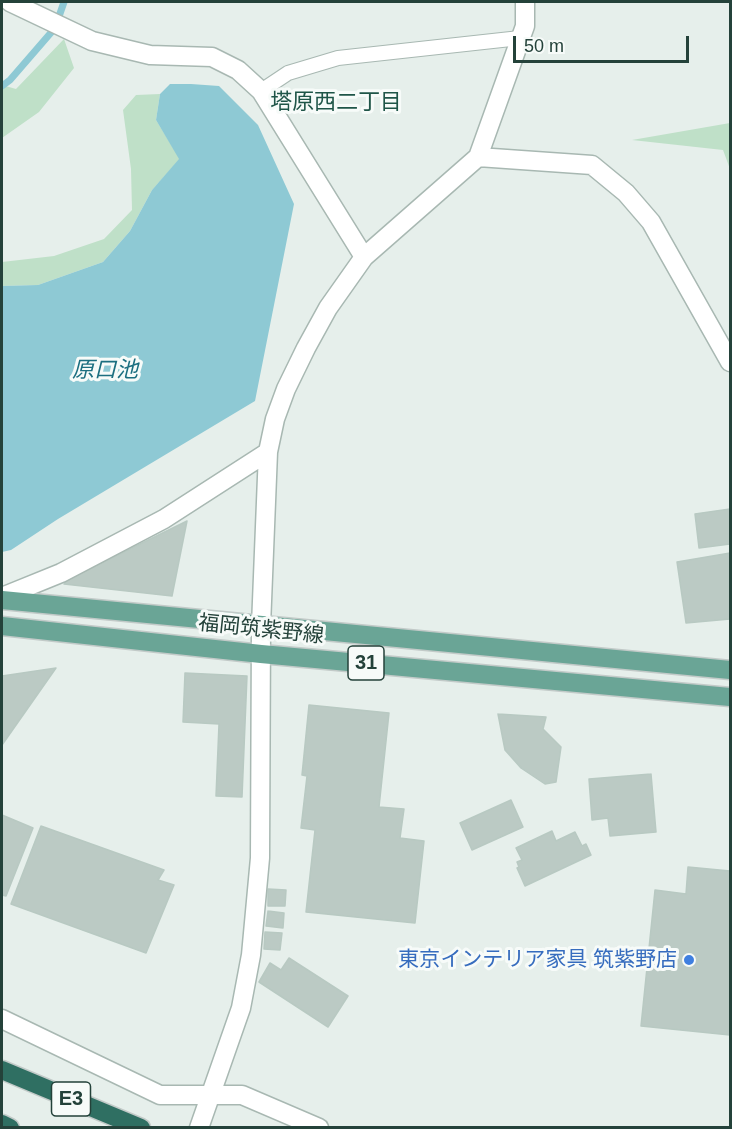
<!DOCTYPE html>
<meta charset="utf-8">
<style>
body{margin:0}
#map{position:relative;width:732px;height:1129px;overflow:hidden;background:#e6efeb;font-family:Arial,sans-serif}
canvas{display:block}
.frame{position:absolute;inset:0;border:3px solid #24423a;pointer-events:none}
.scale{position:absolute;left:513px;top:36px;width:176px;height:27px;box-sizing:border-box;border:3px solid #24423a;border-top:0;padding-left:8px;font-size:18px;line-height:21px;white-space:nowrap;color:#24423a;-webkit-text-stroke:4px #f7fbf9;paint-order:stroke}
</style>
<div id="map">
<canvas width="732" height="1129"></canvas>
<div class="frame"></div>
<div class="scale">50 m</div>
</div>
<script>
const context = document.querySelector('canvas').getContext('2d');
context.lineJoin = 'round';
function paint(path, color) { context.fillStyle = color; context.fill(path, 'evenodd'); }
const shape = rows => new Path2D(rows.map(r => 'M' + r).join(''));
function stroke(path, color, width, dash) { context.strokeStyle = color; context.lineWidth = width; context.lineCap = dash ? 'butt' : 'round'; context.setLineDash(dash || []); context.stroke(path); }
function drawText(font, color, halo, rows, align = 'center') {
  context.font = font + ' Arial,"Noto Sans JP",sans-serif'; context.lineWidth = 6; context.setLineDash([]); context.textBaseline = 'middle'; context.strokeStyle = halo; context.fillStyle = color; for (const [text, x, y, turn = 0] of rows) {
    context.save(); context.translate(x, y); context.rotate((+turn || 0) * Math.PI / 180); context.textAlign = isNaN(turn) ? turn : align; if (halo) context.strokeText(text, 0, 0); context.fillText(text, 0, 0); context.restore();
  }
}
paint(shape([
 [64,39,74,68,39,112,2,138,2,85,16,89],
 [160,94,156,120,180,159,152,190,130,231,103,262,38,285,2,286,2,262,54,256,104,239,132,210,131,169,123,110,136,95],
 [730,123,730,169,723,150,632,140]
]), '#bfe0c8');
paint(shape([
 [170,84,191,84,219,86,258,125,294,204,255,401,58,519,11,550,2,552,2,286,38,285,103,262,130,231,152,190,179,159,156,120,160,94]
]), '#8ec9d4');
stroke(shape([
 [2,86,10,80,55,28,64,2]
]), '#8ec9d4', 7);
const building = shape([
 [730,509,730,544,699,548,695,514,730,509],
 [187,521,172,596,64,584,69,579,187,521],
 [730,553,730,619,686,623,677,562,730,553],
 [56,668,2,745,2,676,56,668],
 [185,673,247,676,242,797,216,796,219,724,183,722,185,673],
 [309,705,389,713,379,807,404,809,400,838,424,841,415,923,306,912,315,830,301,828,307,776,302,775,309,705],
 [498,714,546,717,543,729,561,747,556,782,545,784,521,768,505,750,498,714],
 [651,774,656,832,610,836,608,818,592,820,589,779,651,774],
 [511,800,523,827,472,850,460,823,511,800],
 [2,815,33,828,6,896,2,895,2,815],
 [41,826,164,870,158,880,174,885,146,953,11,904,41,826],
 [552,831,556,841,575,832,582,846,586,844,591,855,525,886,517,868,519,867,517,862,522,860,516,848,552,831],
 [688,867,730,871,730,1035,641,1026,655,890,686,894,688,867],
 [268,889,286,890,285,906,268,906,268,889],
 [268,911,284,913,283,928,266,926,268,911],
 [265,932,282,933,280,950,264,949,265,932],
 [289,958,348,996,328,1027,259,982,270,963,281,970,289,958]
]);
paint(building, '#bbcac4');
stroke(building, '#b8c9c2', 1.5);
const lane = shape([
 [261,91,288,73,338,58,520,38]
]);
const street = shape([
 [10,2,92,41,150,55,212,57,238,70,261,91,364,257],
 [478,157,592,165,626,193,651,222,730,362],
 [2,597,61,573,164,519,268,452],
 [2,1019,160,1095,242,1095,319,1128],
 [199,1128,241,1008,251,955,260,858,261,626,268,452,275,419,286,389,306,348,328,308,364,257,478,157,525,26,525,2]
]);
const primary = shape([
 [2,600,730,670],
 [2,626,261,654,730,697]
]);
const highway = shape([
 [2,1070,141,1128],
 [2,1124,10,1128]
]);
stroke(lane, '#a8b8b2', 16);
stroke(street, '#a8b8b2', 21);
stroke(primary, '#c2cac8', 21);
stroke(highway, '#c2cac8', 21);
stroke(lane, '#fff', 14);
stroke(street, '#fff', 18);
stroke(primary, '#6aa596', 18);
stroke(highway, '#2f6f62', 18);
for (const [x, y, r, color] of [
 [689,960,6,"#3f7fe0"]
]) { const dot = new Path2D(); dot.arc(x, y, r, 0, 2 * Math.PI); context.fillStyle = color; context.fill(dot); stroke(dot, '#f7fbf9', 2); }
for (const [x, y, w] of [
 [366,663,36],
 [71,1099,39]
]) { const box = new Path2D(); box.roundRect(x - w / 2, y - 17, w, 34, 4.5); context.fillStyle = '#f7fbf9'; context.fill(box); stroke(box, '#24423a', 1.5); }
drawText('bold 20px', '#24423a', null, [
 ["31",366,663],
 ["E3",71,1099]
]);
drawText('21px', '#24423a', '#f7fbf9', [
 ["福岡筑紫野線",261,630,6]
]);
drawText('21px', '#366cbe', '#f7fbf9', [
 ["東京インテリア家具 筑紫野店",677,960]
], 'right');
drawText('22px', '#1f5548', '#f7fbf9', [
 ["塔原西二丁目",336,103]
]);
drawText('italic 22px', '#1c6f80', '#f7fbf9', [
 ["原口池",105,371]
]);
</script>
